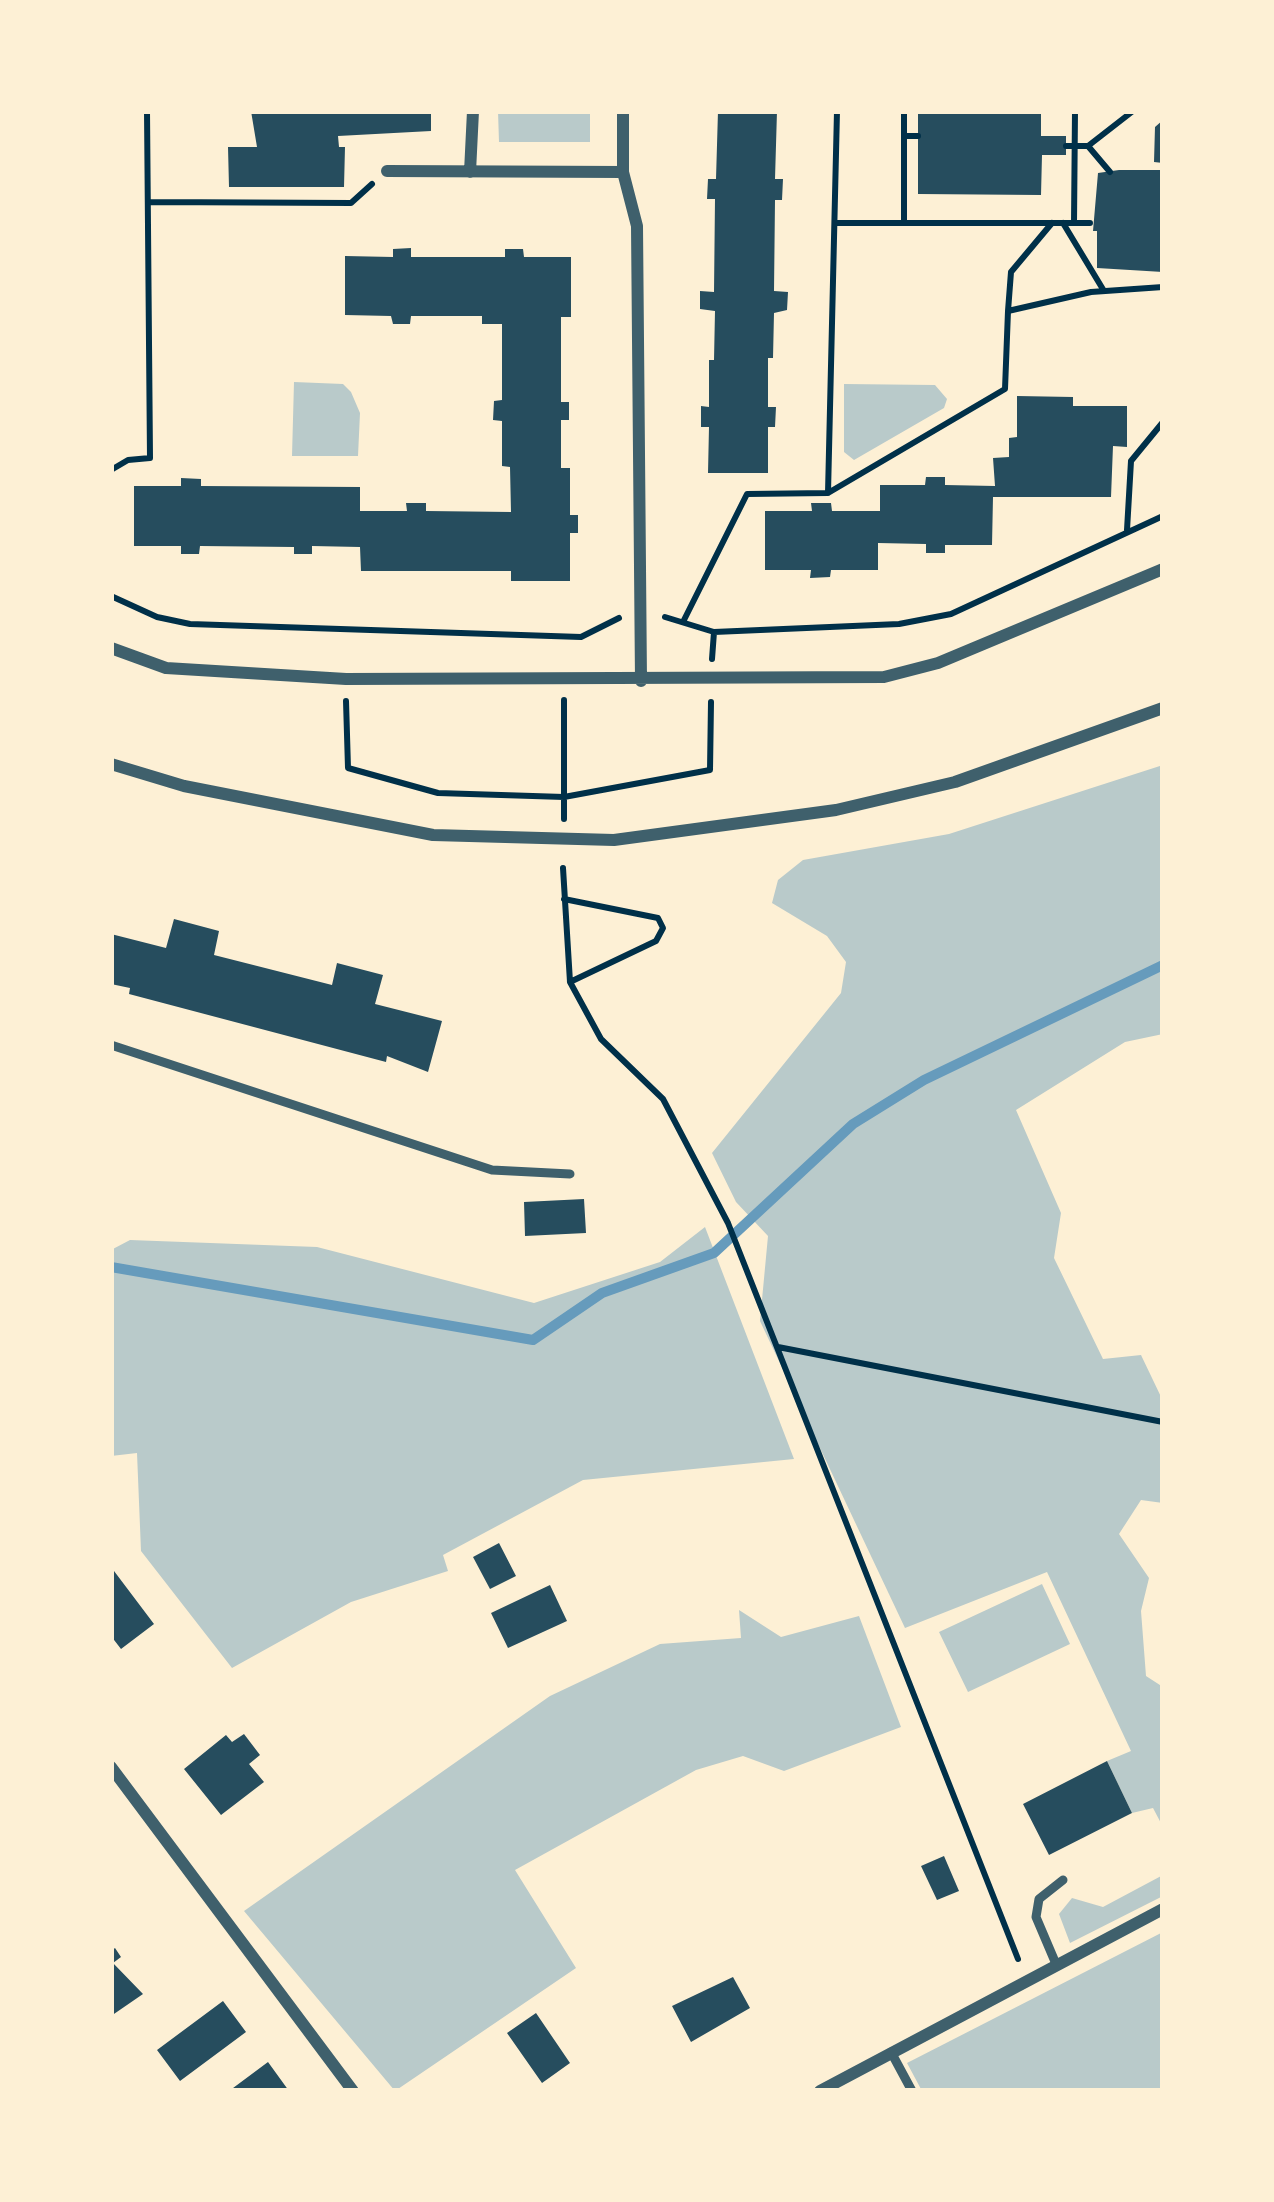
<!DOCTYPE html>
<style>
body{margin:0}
#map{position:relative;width:1274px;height:2202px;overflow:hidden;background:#fdf0d5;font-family:"IBM Plex Sans",sans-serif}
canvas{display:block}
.frame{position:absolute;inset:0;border:114px solid #fdf0d5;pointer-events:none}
</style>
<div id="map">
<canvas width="1274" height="2202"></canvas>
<div class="frame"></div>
</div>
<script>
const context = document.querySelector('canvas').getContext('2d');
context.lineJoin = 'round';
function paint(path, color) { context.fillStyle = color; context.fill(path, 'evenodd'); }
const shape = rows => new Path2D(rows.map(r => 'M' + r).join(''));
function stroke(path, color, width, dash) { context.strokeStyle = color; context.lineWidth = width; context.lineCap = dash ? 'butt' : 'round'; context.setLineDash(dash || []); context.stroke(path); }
paint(shape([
 [498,111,590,111,590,142,499,142],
 [294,382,343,384,351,392,360,413,358,456,292,456],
 [844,384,935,385,947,399,944,408,854,460,844,452],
 [1163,765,1163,1034,1125,1042,1016,1110,1061,1213,1054,1258,1103,1359,1141,1355,1163,1401,1163,1503,1141,1500,1119,1534,1149,1578,1141,1611,1146,1676,1163,1687,1163,1827,1153,1808,1132,1813,1107,1761,1131,1751,1047,1572,905,1628,760,1321,768,1236,736,1202,712,1153,841,993,846,962,827,936,772,903,778,880,803,860,949,834],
 [705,1227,794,1459,583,1480,443,1555,448,1571,351,1602,232,1668,141,1551,137,1453,111,1456,111,1250,130,1240,317,1247,534,1303,660,1262],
 [1042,1584,1070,1644,968,1692,939,1632],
 [739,1610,781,1637,859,1616,901,1727,784,1771,743,1756,696,1770,515,1870,576,1968,395,2091,244,1911,550,1696,660,1644,741,1638],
 [1163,1875,1163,1896,1070,1943,1059,1914,1072,1898,1103,1907],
 [1163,1932,1163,2091,922,2091,907,2063]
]), '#b9caca');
stroke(shape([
 [111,1267,533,1340,602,1293,714,1253,853,1124,924,1080,1163,965]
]), '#669bbc', 10);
paint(shape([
 [251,111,431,111,431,131,338,136,339,147,345,147,344,187,229,187,228,147,257,147],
 [718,111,777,111,775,179,783,179,782,200,775,200,774,291,788,292,787,310,774,313,773,358,768,358,768,407,776,407,775,427,768,427,768,473,708,473,709,427,701,427,701,406,709,407,709,360,714,360,715,311,700,309,700,291,714,292,715,199,707,199,708,179,716,179],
 [918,111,1041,111,1041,136,1066,136,1066,155,1042,155,1041,195,918,194],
 [1163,120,1163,163,1154,162,1155,127],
 [1119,170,1163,170,1163,272,1097,268,1097,231,1093,231,1098,173],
 [411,248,411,257,505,257,505,249,523,249,524,257,571,257,571,317,561,317,561,402,569,402,569,420,561,420,561,468,570,468,570,515,578,515,578,533,570,533,570,581,511,581,511,571,361,571,360,547,312,546,312,554,294,554,294,547,200,546,199,554,181,554,181,546,134,546,134,486,181,486,181,478,201,479,201,486,360,487,360,511,407,511,406,503,426,503,426,511,511,512,510,467,502,466,502,421,493,420,494,401,502,400,502,324,482,324,482,316,411,316,410,324,393,324,391,316,345,315,345,256,393,257,393,249],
 [1017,396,1073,397,1073,406,1127,406,1127,447,1113,446,1111,497,993,497,992,545,945,545,945,553,926,553,926,544,878,543,878,570,831,570,830,577,810,578,811,570,765,570,765,511,812,511,811,503,831,503,832,511,880,511,880,485,925,485,926,477,945,477,945,485,995,486,993,458,1009,457,1009,438,1017,437],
 [174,919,219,931,214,955,332,985,337,963,383,975,375,1004,442,1021,428,1072,387,1056,386,1062,129,994,130,988,111,984,111,934,166,948],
 [584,1199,586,1233,525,1236,524,1202],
 [499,1543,516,1576,490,1589,473,1557],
 [111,1567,154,1624,121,1649,111,1636],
 [550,1585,567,1621,508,1648,491,1613],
 [244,1734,260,1755,249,1764,264,1782,221,1815,184,1769,226,1735,232,1742],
 [1107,1761,1132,1813,1049,1855,1023,1804],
 [944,1856,959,1891,937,1900,921,1866],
 [115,1948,121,1957,113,1963,143,1994,111,2016,111,1951],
 [733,1977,750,2008,691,2042,672,2006],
 [223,2001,246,2032,180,2081,157,2050],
 [536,2013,570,2063,542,2083,507,2033],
 [268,2062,289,2091,229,2091]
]), '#264d5e');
stroke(shape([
 [904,136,918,136],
 [1066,146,1088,146,1133,111],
 [1088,146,1110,172],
 [149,202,351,203,372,184],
 [836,223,1090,223],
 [904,223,904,111],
 [1063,223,1104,291],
 [1074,223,1075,111],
 [1008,311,1011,272,1052,223],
 [111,470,128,460,150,458,147,111],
 [828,493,837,111],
 [1127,530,1131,461,1163,422],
 [111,596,157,617,190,624,581,637,619,618],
 [665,617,714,632,899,624,951,614,1163,516],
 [683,622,747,494,828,493,1005,389,1008,311,1091,292,1163,287],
 [712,659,714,632],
 [346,701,348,768,438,793,564,797,710,770,711,702],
 [564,819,564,700],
 [563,868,570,982,601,1039,663,1099,728,1223,1018,1959],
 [564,899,658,918,663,928,656,941,570,982],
 [778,1347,1163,1422]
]), '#003049', 6);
stroke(shape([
 [111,1045,492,1170,570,1174],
 [1056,1964,1036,1917,1039,1899,1063,1880],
 [891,2052,912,2091]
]), '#3f606c', 9);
stroke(shape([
 [623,111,623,172,637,226,641,681],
 [387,171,623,172],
 [470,172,473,111],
 [111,648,166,668,346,679,884,677,938,663,1163,569],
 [111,764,184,786,433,835,614,840,836,810,955,782,1163,708],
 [111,1767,353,2091],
 [820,2091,1163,1909]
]), '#3f606c', 12);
</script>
